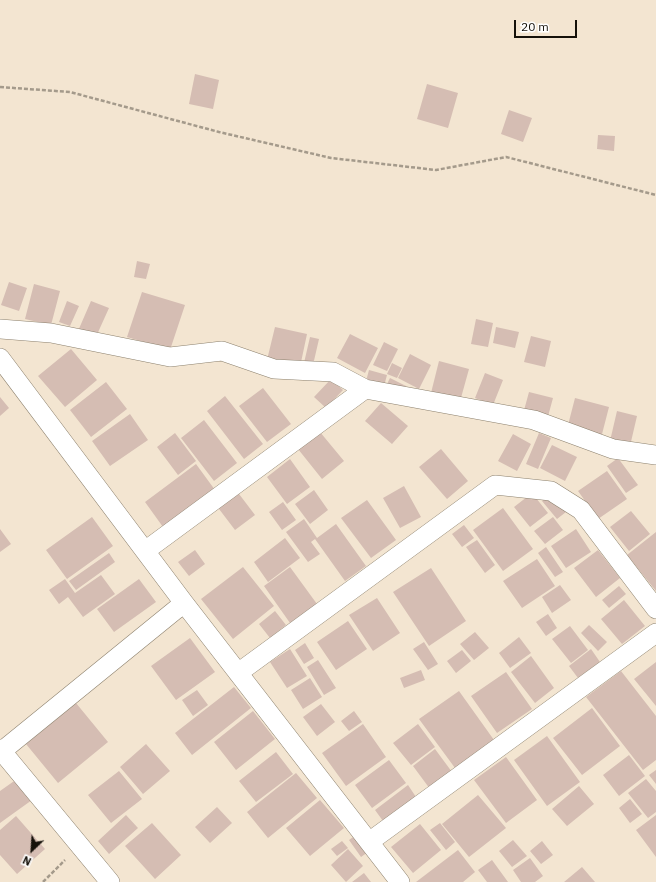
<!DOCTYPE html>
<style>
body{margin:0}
#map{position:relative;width:656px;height:882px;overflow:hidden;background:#f3e5d1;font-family:"IBM Plex Sans",sans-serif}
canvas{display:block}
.north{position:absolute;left:12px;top:830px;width:40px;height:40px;-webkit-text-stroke:3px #fff;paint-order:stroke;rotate:205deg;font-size:11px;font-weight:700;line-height:16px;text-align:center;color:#15110a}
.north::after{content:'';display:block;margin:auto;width:14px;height:18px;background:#15110a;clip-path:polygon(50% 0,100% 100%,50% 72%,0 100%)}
.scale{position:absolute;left:514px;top:20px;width:63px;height:18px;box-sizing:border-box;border:2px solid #15110a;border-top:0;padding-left:5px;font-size:12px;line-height:14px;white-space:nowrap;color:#15110a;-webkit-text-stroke:3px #fff;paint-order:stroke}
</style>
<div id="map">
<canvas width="656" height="882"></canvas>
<div class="north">N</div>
<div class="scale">20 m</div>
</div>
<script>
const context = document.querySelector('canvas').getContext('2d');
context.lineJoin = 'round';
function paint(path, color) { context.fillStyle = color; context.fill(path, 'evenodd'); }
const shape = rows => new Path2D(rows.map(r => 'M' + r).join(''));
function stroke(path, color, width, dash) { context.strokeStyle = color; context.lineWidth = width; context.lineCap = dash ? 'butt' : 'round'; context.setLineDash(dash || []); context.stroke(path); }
paint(shape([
 [195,74,219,80,213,109,189,104],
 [427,84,458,93,448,128,417,119],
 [509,110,532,118,523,142,501,134],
 [598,135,615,136,614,151,597,149],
 [137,261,150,264,146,279,134,277],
 [9,282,27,288,19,311,1,305],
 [34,284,60,291,51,325,25,319],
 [142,292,185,305,170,350,127,337],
 [67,301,79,306,70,326,59,322],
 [91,301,109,308,95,339,78,331],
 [476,319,493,323,488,347,471,344],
 [275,327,307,334,300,367,267,360],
 [496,327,519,332,515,348,493,343],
 [350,334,378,348,365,373,337,358],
 [531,336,551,341,545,367,524,362],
 [310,337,319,339,313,365,304,363],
 [384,342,398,349,387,371,373,365],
 [71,349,97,380,65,407,38,376],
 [410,354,431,365,419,389,398,378],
 [439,361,469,369,459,405,430,397],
 [392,363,402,368,397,378,387,374],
 [369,370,387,375,383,390,365,385],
 [485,373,503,380,493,405,475,398],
 [390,378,406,386,403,394,386,386],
 [331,379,343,390,326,408,314,397],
 [106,382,127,409,91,437,70,410],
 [263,388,291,424,267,442,239,406],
 [529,392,553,398,547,420,523,414],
 [225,396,263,444,244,459,207,411],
 [0,397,9,408,0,416],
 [575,398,609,407,601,438,567,429],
 [381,403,408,426,392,444,365,421],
 [617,411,637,416,630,446,610,441],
 [130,414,148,440,110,466,92,441],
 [204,420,237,463,214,481,181,438],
 [320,432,344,461,322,479,298,449],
 [175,433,196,461,178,475,157,447],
 [539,433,551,438,538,469,526,464],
 [513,434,531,444,517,471,498,461],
 [552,445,577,457,565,481,540,468],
 [441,449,468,481,447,499,419,467],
 [618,458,638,485,626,493,607,466],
 [290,459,310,487,287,504,267,477],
 [196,464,215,490,163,527,145,502],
 [607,471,627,499,598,519,578,491],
 [404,486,421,517,400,528,383,498],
 [236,490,255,515,235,530,216,505],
 [314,490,328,510,310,524,295,504],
 [532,493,548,513,530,527,514,507],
 [552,494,566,512,557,519,542,501],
 [367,500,396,540,371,558,341,518],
 [283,502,296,520,282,530,269,512],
 [503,508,533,549,503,571,473,530],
 [631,511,650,534,629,551,610,527],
 [92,517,113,546,67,579,46,550],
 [553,517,563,530,545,544,534,531],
 [304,519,317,538,336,524,366,566,345,581,315,539,311,542,320,554,308,562,286,532],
 [464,525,474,538,462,547,452,534],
 [0,529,11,544,0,552],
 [576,529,591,552,566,568,551,546],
 [656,532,656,591,627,555],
 [285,538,300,558,268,582,254,562],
 [477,540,495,565,485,573,466,547],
 [546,547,563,572,555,577,538,553],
 [195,550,205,564,189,576,178,562],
 [598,550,620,578,596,597,574,568],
 [109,553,115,562,76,590,69,581],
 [537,559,555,586,522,608,503,581],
 [243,567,274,606,233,639,201,599],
 [290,567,317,604,290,623,264,586],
 [431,568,466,621,429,646,393,592],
 [101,575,115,594,83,617,68,597,59,604,49,590,65,579,75,593],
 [139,579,156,602,114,632,97,609],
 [560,585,571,600,552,613,542,597],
 [619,586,626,594,609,608,602,600],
 [377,598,400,633,373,651,349,615],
 [624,600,645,626,622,644,601,619],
 [275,611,286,625,270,638,259,624],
 [548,614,557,628,546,636,536,622],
 [348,621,367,649,336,670,317,642],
 [589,625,607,642,598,651,581,633],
 [570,626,588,650,571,663,552,639],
 [475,632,489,648,474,660,460,644],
 [519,637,531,653,510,668,499,653],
 [190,638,215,672,176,700,151,666],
 [424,642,438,664,428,670,413,649],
 [305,643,314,658,304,664,295,650],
 [290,649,307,676,287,688,270,662],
 [591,649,600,662,578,678,569,666],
 [462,650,471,661,456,673,447,661],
 [531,656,554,688,535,703,511,672],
 [318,660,336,688,324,695,307,667],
 [656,662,656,706,634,679],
 [421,670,425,680,404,688,400,678],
 [621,671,656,716,656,760,643,770,586,697],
 [506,672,532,709,497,733,471,696],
 [310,678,322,697,303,709,291,690],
 [234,687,251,708,192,755,175,733],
 [197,690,208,705,193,716,182,700],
 [459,691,494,740,455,768,419,719],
 [76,703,108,742,58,783,26,744],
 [321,704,335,722,317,736,303,717],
 [592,708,620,746,582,775,553,738],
 [253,711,275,739,236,770,214,742],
 [354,711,362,722,349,731,341,721],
 [363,724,386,757,346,786,322,753],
 [418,724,435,747,411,765,393,743],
 [547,736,580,782,547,806,514,760],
 [146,744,170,771,143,794,120,767],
 [435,749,452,772,430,789,413,766],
 [276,752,293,774,256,802,239,781],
 [629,755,645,776,619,796,603,775],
 [506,757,537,800,506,823,474,780],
 [389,760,406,783,372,808,355,785],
 [656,770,656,784,649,775],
 [119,771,142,799,111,823,88,795],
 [296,773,317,798,268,838,247,812],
 [17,779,32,800,0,823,0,791],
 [646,779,656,791,656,812,648,818,628,793],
 [408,785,416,797,383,821,375,810],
 [579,786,594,804,567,826,552,809],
 [478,795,506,828,469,857,442,824],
 [630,799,642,814,630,823,619,808],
 [320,800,344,828,310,856,286,828],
 [217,807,232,823,210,843,195,827],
 [126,815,138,828,109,854,98,841],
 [656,815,656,857,636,830],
 [16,816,45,849,17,874,0,855,0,830],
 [152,823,181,855,155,879,125,846],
 [440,823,455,842,446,850,430,830],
 [420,824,441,850,413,873,391,847],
 [356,835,368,852,361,857,349,840],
 [513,840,527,856,512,867,499,851],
 [342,841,348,848,337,856,331,849],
 [542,841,553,855,541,864,530,851],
 [348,849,363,866,346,882,331,865],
 [458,850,475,872,463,882,416,882],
 [530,858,543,876,535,882,521,882,513,870],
 [492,860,508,882,487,882,478,870],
 [582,867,595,882,564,882],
 [364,873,371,882,352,882]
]), '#d5bdb3');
const street = shape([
 [0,329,51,333,170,357,222,351,274,369,333,372,365,389,534,420,613,449,656,455],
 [0,358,184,603,400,882],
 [145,551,365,389],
 [238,673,495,485,551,491,581,510,656,609],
 [0,749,110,882],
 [2,751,184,603],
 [369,842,656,633]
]);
stroke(street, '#8c806d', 20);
stroke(shape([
 [0,87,70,92,219,132,331,158,436,170,506,157,656,195],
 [43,882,65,860]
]), '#a49a8b', 2.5, [4, 2]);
stroke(street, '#fff', 19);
</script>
